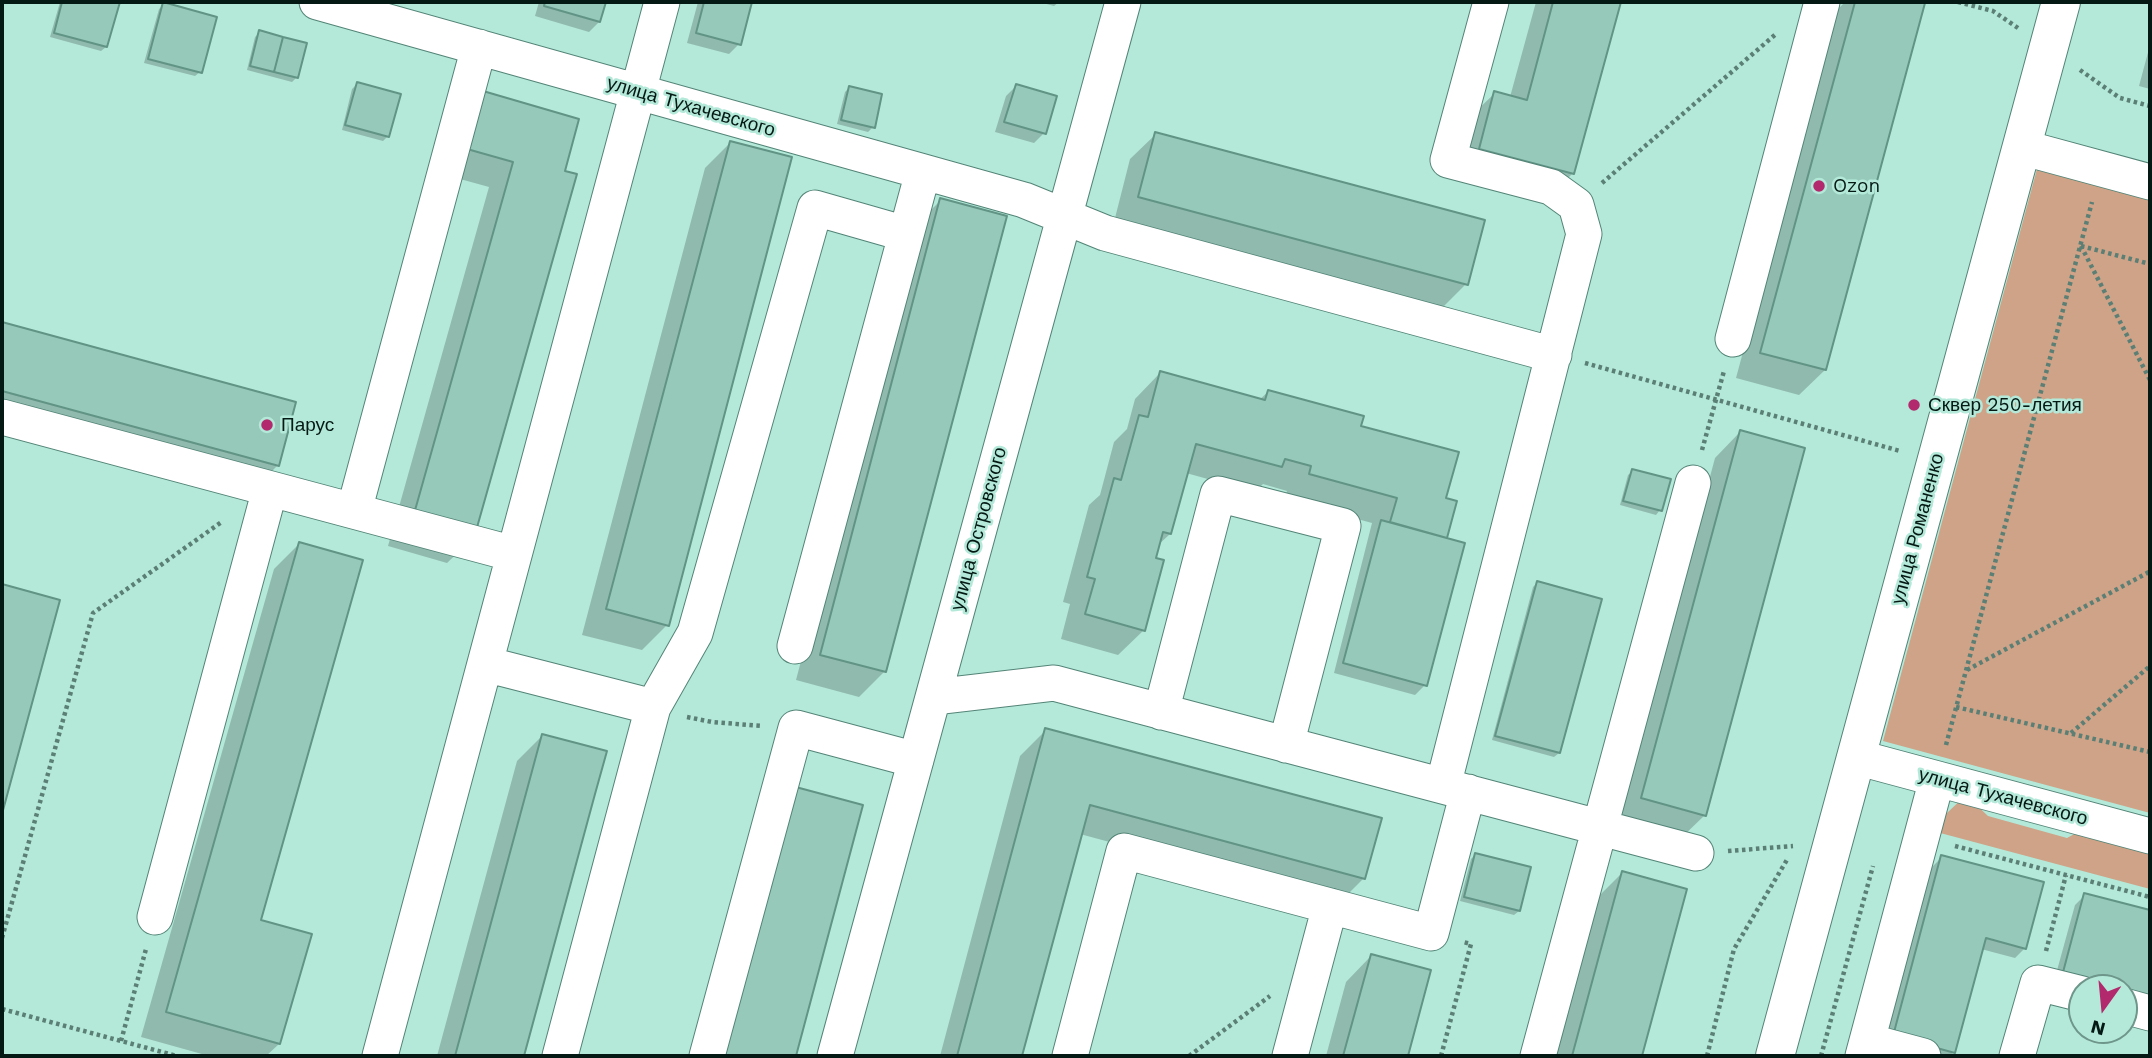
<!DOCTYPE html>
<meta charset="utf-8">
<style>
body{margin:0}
#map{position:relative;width:2152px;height:1058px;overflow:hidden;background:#b4e9d9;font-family:"Work Sans",sans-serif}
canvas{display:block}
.frame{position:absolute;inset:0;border:4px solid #051914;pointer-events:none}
.north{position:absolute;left:2068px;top:974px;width:70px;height:70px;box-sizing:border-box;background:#b4e9d9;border:2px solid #6e968a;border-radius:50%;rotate:195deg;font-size:19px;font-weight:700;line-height:28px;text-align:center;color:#051914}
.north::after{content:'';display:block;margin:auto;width:24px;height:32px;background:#b22a6d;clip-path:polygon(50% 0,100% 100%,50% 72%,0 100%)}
</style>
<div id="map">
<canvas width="2152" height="1058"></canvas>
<div class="frame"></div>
<div class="north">N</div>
</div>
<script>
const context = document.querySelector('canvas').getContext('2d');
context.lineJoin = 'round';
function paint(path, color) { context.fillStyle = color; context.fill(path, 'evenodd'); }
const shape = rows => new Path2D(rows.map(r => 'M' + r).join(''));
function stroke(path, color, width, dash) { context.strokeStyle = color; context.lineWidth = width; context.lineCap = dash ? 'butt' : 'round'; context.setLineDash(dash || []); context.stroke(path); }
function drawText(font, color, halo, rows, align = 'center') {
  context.font = font + ' "Work Sans",sans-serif'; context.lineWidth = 5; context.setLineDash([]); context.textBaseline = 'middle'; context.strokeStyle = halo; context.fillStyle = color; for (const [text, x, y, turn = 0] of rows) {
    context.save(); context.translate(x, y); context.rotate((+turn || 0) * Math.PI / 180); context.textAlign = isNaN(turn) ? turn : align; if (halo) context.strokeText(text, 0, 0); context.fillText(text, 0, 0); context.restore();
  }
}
paint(shape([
 [2037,169,2150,170,2150,813,1883,741],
 [1966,795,1988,816,2067,838,2087,827,2150,844,2150,889,1929,830]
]), '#cea387');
paint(shape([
 [60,2,118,2,106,47,101,51,50,37],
 [539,2,604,2,599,22,589,32,535,16],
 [698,2,750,2,739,44,729,54,687,43],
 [1039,2,1059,2,1054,6],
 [1536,2,1619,2,1573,173,1547,199,1454,174,1469,118,1495,93,1510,97],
 [1845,2,1914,2,1922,4,1825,370,1799,395,1736,378,1834,13],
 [164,4,200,72,195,76,144,63,159,9],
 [260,32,297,77,292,82,247,70,255,37],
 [2150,45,2150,89,2139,86],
 [357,84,388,136,383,141,342,130,352,89],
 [1016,86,1044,133,1034,143,995,132,1006,96],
 [849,88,873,127,868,132,837,124,845,92],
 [458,118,577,120,473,538,447,563,388,546,489,187,442,174],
 [1156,134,1466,284,1441,309,1114,222,1130,159],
 [730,143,667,625,642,650,582,635,705,168],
 [941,200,885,671,859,697,796,680,915,226],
 [2,324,294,403,277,466,252,491,2,423],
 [1160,373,1259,400,1268,392,1359,427,1444,499,1446,537,1444,539,1425,685,1415,695,1334,673,1372,523,1284,499,1287,491,1263,484,1255,492,1186,473,1170,534,1157,546,1144,630,1118,655,1061,639,1070,604,1063,602,1089,505,1100,495,1114,442,1127,429,1135,399],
 [1740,432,1705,815,1679,840,1617,824,1715,458],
 [1633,471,1660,510,1656,515,1620,505,1628,475],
 [299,544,259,921,279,1044,266,1056,209,1056,141,1037,274,569],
 [1537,583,1559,753,1554,757,1492,740,1533,587],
 [2,586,58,601,2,807],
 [1046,730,1364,878,1338,904,1080,834,1021,1056,940,1056,1020,756],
 [542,736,605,753,522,1056,437,1056,517,761],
 [1475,855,1519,911,1514,915,1460,901,1471,859],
 [1942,857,2025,948,2015,958,1981,949,1954,1052,1949,1056,1924,1056,1884,1046,1932,867],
 [1622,873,1685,890,1640,1056,1554,1056,1597,898],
 [2085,895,2150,912,2150,1011,2124,988,2053,985,2075,905],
 [1371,956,1429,972,1406,1056,1326,1056,1346,982]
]), '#0003');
const building = shape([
 [62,2,120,2,107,47,54,33,62,2],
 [163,2,217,17,202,73,148,59,163,2],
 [545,2,606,2,600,22,544,6,545,2],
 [704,2,752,2,741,45,696,33,704,2],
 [1553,2,1621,2,1574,174,1479,149,1494,91,1527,100,1553,2],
 [1855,2,1925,3,1826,370,1760,353,1855,2],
 [259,30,283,37,274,72,250,66,259,30],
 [283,37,307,43,298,78,274,72,283,37],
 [357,82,401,94,389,137,345,125,357,82],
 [1016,84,1057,96,1046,134,1004,122,1016,84],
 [849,86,882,94,875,128,841,120,849,86],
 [483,91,579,119,565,171,577,174,474,538,412,521,513,162,467,149,483,91],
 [1155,132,1485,220,1468,285,1138,197,1155,132],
 [730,141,792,157,669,626,606,609,730,141],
 [940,198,1007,216,886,672,820,655,940,198],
 [2,322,296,402,279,466,2,391,2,322],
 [1160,371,1265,400,1268,390,1364,416,1361,426,1459,452,1446,498,1457,501,1447,538,1390,522,1397,498,1309,474,1311,466,1285,459,1282,467,1196,444,1171,534,1163,532,1156,558,1164,560,1145,631,1085,614,1095,579,1087,577,1114,478,1121,480,1139,415,1148,417,1160,371],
 [1740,430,1805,448,1706,816,1641,798,1740,430],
 [1632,469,1671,479,1662,511,1623,501,1632,469],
 [1381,520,1465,543,1427,686,1343,663,1381,520],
 [299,542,363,560,261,920,312,934,280,1044,166,1012,299,542],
 [1537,581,1602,599,1560,753,1495,736,1537,581],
 [2,584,60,600,2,814,2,584],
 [1045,728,1382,818,1365,879,1090,805,1022,1056,957,1056,1045,728],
 [542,734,607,751,595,794,524,1056,455,1056,542,734],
 [792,786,863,805,796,1056,720,1056,792,786],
 [1475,853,1531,867,1520,911,1464,897,1475,853],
 [1941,855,2044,882,2026,949,1986,938,1955,1053,1893,1036,1941,855],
 [1622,871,1687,889,1642,1056,1572,1056,1622,871],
 [2084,893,2150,910,2150,999,2124,992,2124,988,2108,988,2062,976,2084,893],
 [1371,954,1431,970,1408,1056,1343,1056,1371,954]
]);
paint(building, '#96c9ba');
stroke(building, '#629486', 2);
const minor = shape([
 [317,2,1024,200,1105,233,1554,355],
 [2021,147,2150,182],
 [1733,339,1822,2],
 [2,417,514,554],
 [354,511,479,47],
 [795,646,923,172],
 [485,664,653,707],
 [934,697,1054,683,1696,853],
 [1161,712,1218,494,1343,526,1286,745],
 [1856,757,2150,836],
 [1443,786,1584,234,1576,205,1551,187,1448,160,1491,2],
 [155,917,270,489],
 [2124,1006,2150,1013],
 [1867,1041,1923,1056],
 [380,1056,662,2],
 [560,1056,653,707,695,633,815,208,906,234],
 [707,1056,796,728,916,760],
 [835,1056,1123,2],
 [1070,1056,1124,851,1431,933,1468,792],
 [1290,1056,1330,906],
 [1538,1056,1693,483],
 [1863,1056,1937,779],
 [2017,1056,2038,983,2082,994]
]);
const major = shape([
 [1775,1056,2061,2]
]);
stroke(minor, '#538477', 37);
stroke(major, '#538477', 40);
stroke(shape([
 [1958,2,1993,11,2018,28],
 [2080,70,2120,98,2150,106],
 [1602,183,1776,34],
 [2081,246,2150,380],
 [2081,246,2150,264],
 [1585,363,1900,451],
 [1702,450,1724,371],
 [1967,670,2149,572],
 [1956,707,2150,752],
 [687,717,712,722,762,726],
 [2071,733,2150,666],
 [1946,745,2092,202],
 [1955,846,2150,897],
 [1728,851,1793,846],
 [2,938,93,613,223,521],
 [2046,951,2066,875],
 [2,1009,177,1056],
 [121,1041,146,949],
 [1189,1056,1270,996],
 [1441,1056,1471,944,1463,942],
 [1707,1056,1734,949,1788,858],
 [1821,1056,1873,866]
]), '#5b7f75', 4.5, [3.5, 3.5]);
stroke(minor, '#fff', 35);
stroke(major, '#fff', 38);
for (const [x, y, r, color] of [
 [1819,186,7,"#b22a6d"],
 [1914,405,7,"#b22a6d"],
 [267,425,7,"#b22a6d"]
]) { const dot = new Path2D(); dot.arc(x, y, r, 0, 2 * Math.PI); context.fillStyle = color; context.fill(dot); stroke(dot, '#b4e9d9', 2.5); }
drawText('19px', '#051914', '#b4e9d9', [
 ["улица Тухачевского",691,107,16],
 ["улица Островского",979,529,-75],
 ["улица Романенко",1918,529,-75],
 ["улица Тухачевского",2003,797,15]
]);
drawText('19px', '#051914', '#b4e9d9', [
 ["Ozon",1833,186],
 ["Сквер 250-летия",1928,405],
 ["Парус",281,425]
], 'left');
</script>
